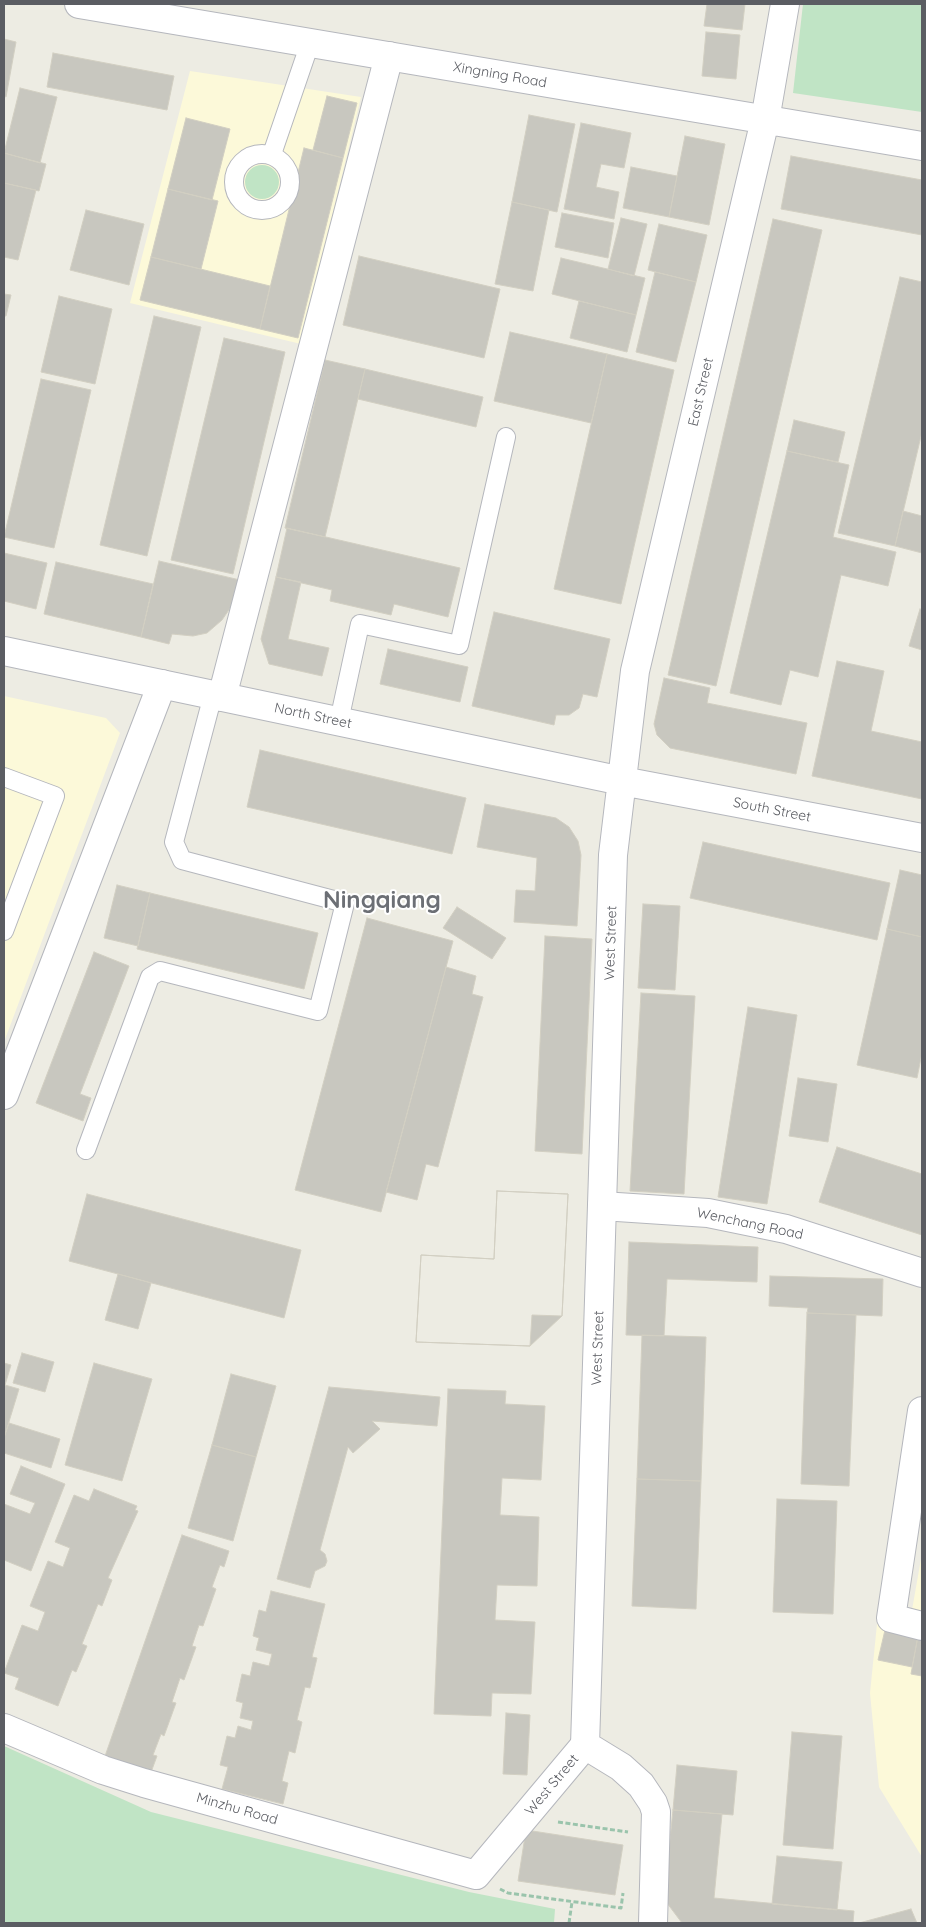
<!DOCTYPE html>
<style>
body{margin:0}
#map{position:relative;width:926px;height:1927px;overflow:hidden;background:#edece3;font-family:Quicksand,sans-serif}
canvas{display:block}
.frame{position:absolute;inset:0;border:5px solid #5b5d63;pointer-events:none}
</style>
<div id="map">
<canvas width="926" height="1927"></canvas>
<div class="frame"></div>
</div>
<script>
const context = document.querySelector('canvas').getContext('2d');
context.lineJoin = 'round';
function paint(path, color) { context.fillStyle = color; context.fill(path, 'evenodd'); }
const shape = rows => new Path2D(rows.map(r => 'M' + r).join(''));
function stroke(path, color, width, dash) { context.strokeStyle = color; context.lineWidth = width; context.lineCap = dash ? 'butt' : 'round'; context.setLineDash(dash || []); context.stroke(path); }
function drawText(font, color, halo, rows, align = 'center') {
  context.font = font + ' Quicksand,sans-serif'; context.lineWidth = 4; context.setLineDash([]); context.textBaseline = 'middle'; context.strokeStyle = halo; context.fillStyle = color; for (const [text, x, y, turn = 0] of rows) {
    context.save(); context.translate(x, y); context.rotate((+turn || 0) * Math.PI / 180); context.textAlign = isNaN(turn) ? turn : align; if (halo) context.strokeText(text, 0, 0); context.fillText(text, 0, 0); context.restore();
  }
}
paint(shape([
 [190,71,361,97,301,344,130,303],
 [4,696,106,718,120,733,4,1042],
 [922,1553,922,1615,912,1610],
 [877,1624,922,1633,922,1857,879,1787,870,1693]
]), '#fcf9d9');
paint(shape([
 [803,4,922,4,922,112,793,93],
 '245 182a17 17 0 1 1 34 0a17 17 0 1 1-34 0Z',
 [4,1746,151,1812,469,1892,555,1909,554,1923,4,1923]
]), '#c0e4c5');
const building = shape([
 [707,4,745,4,742,30,704,26,707,4],
 [706,32,740,35,736,79,702,76,706,32],
 [4,39,16,42,6,97,4,96,4,39],
 [53,53,174,76,167,110,47,87,53,53],
 [20,88,57,97,40,163,4,153,20,88],
 [327,96,357,103,343,158,313,150,327,96],
 [529,115,575,124,557,212,512,202,529,115],
 [186,118,230,129,212,200,168,189,186,118],
 [581,123,631,133,624,168,601,164,596,187,619,192,614,219,564,209,581,123],
 [685,136,725,144,709,225,669,217,685,136],
 [304,148,343,158,298,338,260,329,304,148],
 [4,153,46,164,39,191,4,183,4,153],
 [791,156,922,180,922,235,781,209,791,156],
 [631,167,677,176,669,217,623,208,631,167],
 [4,183,36,190,18,260,4,257,4,183],
 [168,189,218,201,201,269,151,257,168,189],
 [512,202,549,210,533,291,495,284,512,202],
 [86,210,144,224,129,285,70,270,86,210],
 [562,213,614,223,608,258,555,247,562,213],
 [621,218,647,224,634,276,608,269,621,218],
 [773,219,822,230,716,686,668,675,773,219],
 [659,224,707,235,696,282,648,270,659,224],
 [359,256,500,289,484,358,343,325,359,256],
 [151,257,270,286,260,329,140,300,151,257],
 [561,258,645,278,636,315,552,294,561,258],
 [655,272,696,282,676,362,636,352,655,272],
 [900,277,922,282,922,432,895,546,838,533,900,277],
 [4,294,11,295,6,316,4,316,4,294],
 [59,296,112,309,95,384,41,372,59,296],
 [579,301,636,315,627,352,570,338,579,301],
 [154,316,201,327,147,556,100,545,154,316],
 [510,332,607,354,591,423,494,401,510,332],
 [224,338,285,352,233,574,171,560,224,338],
 [607,354,674,370,621,604,554,589,607,354],
 [325,360,365,369,325,537,285,528,325,360],
 [365,369,483,397,476,427,358,399,365,369],
 [41,379,91,390,54,548,4,537,41,379],
 [794,420,845,432,838,462,787,451,794,420],
 [787,451,849,465,833,537,896,552,888,586,841,575,818,677,790,670,781,705,730,693,787,451],
 [903,511,922,516,922,553,895,546,903,511],
 [287,528,460,568,448,617,394,604,391,615,330,601,332,590,276,577,287,528],
 [4,553,47,563,36,609,4,601,4,553],
 [159,561,240,580,235,601,222,620,207,633,193,636,172,634,169,644,141,637,159,561],
 [56,562,153,584,141,637,44,614,56,562],
 [276,577,301,582,288,639,329,648,322,676,269,664,261,639,276,577],
 [920,609,922,610,922,650,909,646,920,609],
 [494,612,610,639,597,697,583,694,579,708,569,715,556,715,554,725,472,706,494,612],
 [388,649,468,667,460,702,380,684,388,649],
 [837,661,884,671,871,731,922,742,922,799,812,776,837,661],
 [664,678,710,688,707,703,807,723,796,774,670,748,657,735,654,724,664,678],
 [260,750,466,798,452,854,247,807,260,750],
 [485,804,556,818,569,827,578,841,581,855,577,926,514,922,516,890,535,891,537,858,477,847,485,804],
 [703,842,890,883,877,940,690,898,703,842],
 [900,870,922,875,922,937,887,929,900,870],
 [117,885,150,893,138,946,104,938,117,885],
 [150,893,318,933,304,989,137,949,150,893],
 [643,904,680,906,675,990,638,988,643,904],
 [457,907,506,938,492,959,443,928,457,907],
 [367,918,453,941,381,1212,295,1190,367,918],
 [887,929,922,937,922,1053,917,1078,857,1065,887,929],
 [545,936,592,939,582,1154,535,1151,545,936],
 [94,952,129,966,80,1094,91,1098,83,1121,36,1103,94,952],
 [446,967,476,976,472,994,483,997,438,1167,426,1164,417,1200,386,1192,446,967],
 [641,993,695,996,684,1194,630,1191,641,993],
 [748,1007,797,1015,767,1204,718,1197,748,1007],
 [798,1078,837,1084,828,1142,789,1136,798,1078],
 [837,1147,922,1174,922,1235,819,1202,837,1147],
 [497,1191,568,1194,562,1316,530,1346,416,1342,421,1255,494,1259,497,1191],
 [497,1191,568,1194,562,1316,532,1315,530,1346,416,1342,421,1255,494,1259,497,1191],
 [87,1194,301,1250,284,1318,69,1261,87,1194],
 [629,1242,758,1247,757,1282,667,1279,664,1336,626,1335,629,1242],
 [118,1274,151,1283,138,1329,105,1320,118,1274],
 [770,1276,883,1279,882,1316,807,1313,808,1308,769,1306,770,1276],
 [807,1313,856,1315,849,1486,801,1484,807,1313],
 [642,1335,706,1337,701,1481,637,1479,642,1335],
 [22,1353,54,1362,45,1392,13,1383,22,1353],
 [4,1363,11,1365,5,1385,19,1389,4,1438,4,1363],
 [94,1363,152,1379,122,1481,65,1465,94,1363],
 [231,1374,276,1386,256,1457,212,1445,231,1374],
 [329,1387,440,1397,437,1426,372,1421,380,1429,353,1453,348,1447,320,1550,325,1554,327,1561,325,1566,315,1571,310,1588,277,1579,329,1387],
 [448,1389,506,1391,505,1404,545,1406,541,1480,502,1478,500,1515,539,1517,537,1586,497,1585,495,1620,535,1622,531,1694,492,1693,491,1716,434,1714,448,1389],
 [9,1423,60,1439,51,1468,4,1453,4,1438,9,1423],
 [212,1445,256,1457,233,1541,188,1528,212,1445],
 [21,1466,65,1484,31,1571,4,1560,4,1504,30,1514,35,1503,10,1494,21,1466],
 [637,1479,701,1481,696,1609,632,1606,637,1479],
 [94,1489,137,1506,135,1510,138,1511,108,1578,112,1580,102,1606,98,1604,82,1644,87,1646,76,1672,72,1670,58,1706,15,1689,19,1678,4,1673,22,1625,38,1631,45,1612,30,1606,48,1561,63,1567,70,1548,55,1542,74,1495,89,1501,94,1489],
 [777,1499,837,1501,833,1614,773,1612,777,1499],
 [182,1535,229,1551,224,1567,220,1565,212,1587,216,1589,203,1626,199,1625,192,1646,196,1647,184,1680,180,1678,172,1702,176,1703,164,1736,161,1734,153,1755,157,1756,150,1775,104,1759,182,1535],
 [271,1591,325,1604,312,1657,317,1658,310,1688,305,1687,297,1720,302,1722,295,1753,289,1751,282,1781,288,1783,283,1804,222,1789,228,1767,220,1765,227,1736,235,1738,238,1726,251,1730,253,1721,240,1718,243,1703,236,1701,242,1674,250,1676,253,1662,269,1666,272,1654,256,1650,259,1638,253,1636,259,1610,266,1612,271,1591],
 [885,1630,918,1636,912,1667,878,1660,885,1630],
 [918,1636,922,1637,922,1676,911,1674,918,1636],
 [506,1713,530,1715,527,1775,503,1774,506,1713],
 [792,1732,842,1736,833,1849,783,1845,792,1732],
 [677,1765,737,1771,733,1815,673,1810,677,1765],
 [673,1810,722,1814,714,1898,854,1911,853,1923,682,1923,664,1899,673,1810],
 [526,1830,623,1845,615,1895,518,1881,526,1830],
 [777,1856,842,1862,837,1910,772,1904,777,1856],
 [911,1909,917,1923,859,1923,911,1909]
]);
paint(building, '#c8c7bf');
stroke(building, '#d2cfc2', 1);
const service = shape([
 '234 182a28 28 0 1 1 56 0a28 28 0 1 1-56 0Z',
 [272,154,310,43],
 [339,721,360,624,459,645,506,437],
 [4,777,55,796,4,931],
 [86,1150,150,977,160,971,318,1011,345,903,182,860,174,842,213,695]
]);
const minor = shape([
 [765,120,785,4],
 [222,697,389,56],
 [4,1095,162,684],
 [602,1206,708,1213,786,1229,922,1273],
 [922,1411,891,1618,922,1626],
 [4,1728,103,1770,144,1783,476,1875,585,1745]
]);
const tertiary = shape([
 [79,4,922,146],
 [4,651,622,781,922,838],
 [653,1923,656,1812,653,1803,641,1785,621,1767,585,1745,613,855,635,671,765,120]
]);
stroke(service, '#b5b7bd', 20);
stroke(minor, '#b5b7bd', 30);
stroke(tertiary, '#b5b7bd', 30);
stroke(shape([
 [558,1822,628,1832],
 [500,1889,508,1893,621,1908,623,1893],
 [569,1923,572,1902]
]), '#9ac4ac', 3, [5, 2.5]);
stroke(service, '#fff', 18);
stroke(minor, '#fff', 28);
stroke(tertiary, '#fff', 28);
drawText('14px', '#5b5d63', '#fff', [
 ["Xingning Road",500,75,10],
 ["East Street",701,392,-77],
 ["North Street",313,716,12],
 ["South Street",772,810,11],
 ["West Street",611,943,-88],
 ["Wenchang Road",750,1224,12],
 ["West Street",598,1348,-88],
 ["West Street",552,1785,-50],
 ["Minzhu Road",237,1809,16]
]);
drawText('bold 24px', '#6c6f75', '#fff', [
 ["Ningqiang",382,901]
]);
</script>
